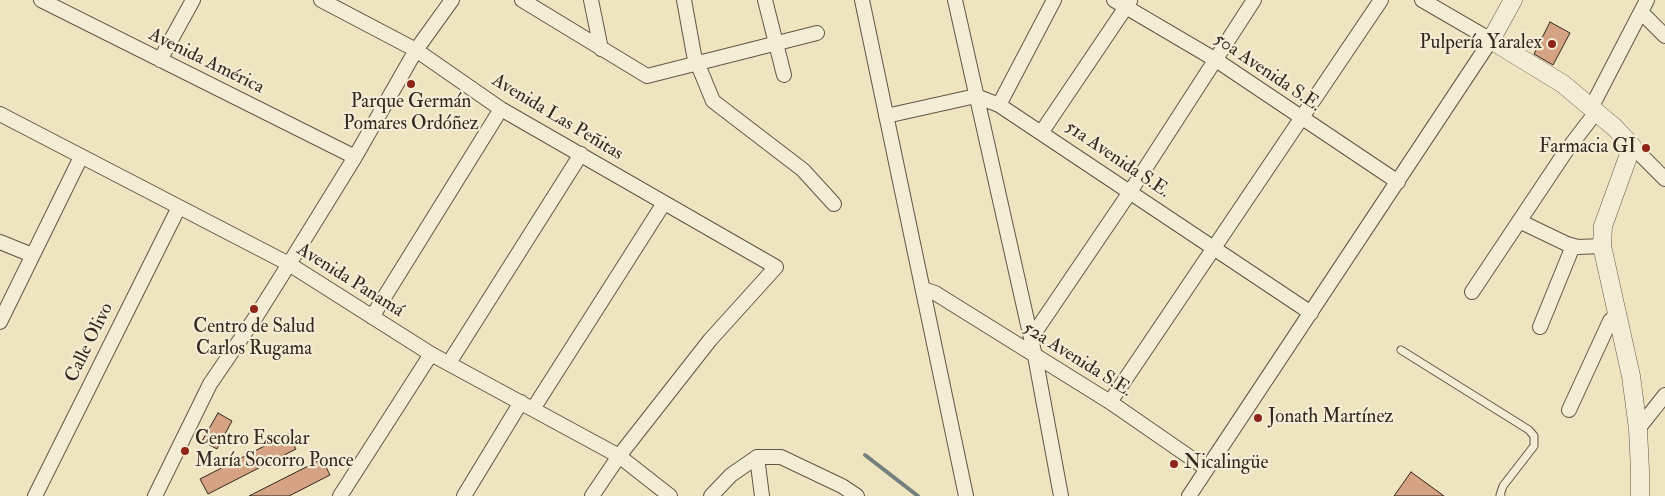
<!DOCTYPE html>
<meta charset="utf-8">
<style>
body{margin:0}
canvas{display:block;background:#eee4bf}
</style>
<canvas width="1665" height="496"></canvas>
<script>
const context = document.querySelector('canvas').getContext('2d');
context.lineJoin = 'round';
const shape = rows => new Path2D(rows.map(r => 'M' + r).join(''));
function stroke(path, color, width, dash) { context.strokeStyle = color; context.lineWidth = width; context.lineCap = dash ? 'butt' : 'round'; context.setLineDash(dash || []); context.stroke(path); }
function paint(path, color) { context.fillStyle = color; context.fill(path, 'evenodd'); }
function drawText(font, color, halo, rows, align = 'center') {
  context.font = font + ' "IM FELL Double Pica",serif'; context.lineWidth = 4.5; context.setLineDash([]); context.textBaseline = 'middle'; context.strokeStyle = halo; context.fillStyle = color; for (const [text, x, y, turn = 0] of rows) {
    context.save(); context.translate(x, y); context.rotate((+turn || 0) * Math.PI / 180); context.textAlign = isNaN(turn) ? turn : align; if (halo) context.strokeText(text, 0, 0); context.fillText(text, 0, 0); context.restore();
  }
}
stroke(shape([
 [865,455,918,496]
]), '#74807e', 4);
const building = shape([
 [1550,22,1570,33,1553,65,1534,54,1550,22],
 [218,413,232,421,217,449,202,441,218,413],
 [288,434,296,449,208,494,200,479,288,434],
 [322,459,330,475,289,496,249,496,322,459],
 [1411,472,1444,496,1394,496,1411,472]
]);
paint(building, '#d5a384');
stroke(building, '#34271f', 1);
const service = shape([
 [1401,350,1529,430,1534,436,1534,446,1503,486,1500,495,1501,496]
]);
const minor = shape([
 [41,0,355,157],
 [321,0,416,50,501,109,776,267,710,340,619,456,592,496],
 [522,0,647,76,817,33],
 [591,0,601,49],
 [684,0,694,55,713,101,803,170,834,204],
 [765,0,784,75],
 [862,0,966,496],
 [955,0,1035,356,1061,496],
 [1114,0,1216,60,1398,182],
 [1641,12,1665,36],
 [160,60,193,0],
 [999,105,1054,0],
 [1591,108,1647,0],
 [0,114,289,264,431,354,619,456,670,496],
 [886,116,976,96,999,105,1311,313],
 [1041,133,1130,1],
 [1632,146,1665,179],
 [1519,221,1567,244,1578,247,1602,246],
 [0,242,32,255],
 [923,289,935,293,1110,402,1207,469],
 [1472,292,1564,154,1596,112],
 [372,317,501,109],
 [0,322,81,157],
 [1540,327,1573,246],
 [1031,338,1130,192,1254,0],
 [449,363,581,154],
 [1110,402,1381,0],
 [533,409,664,203],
 [1569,410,1610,321,1617,314],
 [1638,429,1665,395],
 [757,457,762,496],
 [35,496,179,207],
 [155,496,210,384,257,315,289,264,355,157,416,50,452,0],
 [340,496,431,354],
 [464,496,521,402],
 [711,496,731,475,757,457,781,457,842,486,857,496],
 [1189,496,1491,40,1422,0]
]);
const tertiary = shape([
 [1513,0,1491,40,1563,84,1614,127,1632,146,1603,226,1602,246,1631,376,1638,429,1640,471,1640,496]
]);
stroke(service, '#625647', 9);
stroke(minor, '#625647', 16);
stroke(tertiary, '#625647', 19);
stroke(service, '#f4edd5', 7);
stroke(minor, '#f4edd5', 14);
stroke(tertiary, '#f4edd5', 18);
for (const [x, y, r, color] of [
 [1552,44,5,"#8f2418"],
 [411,84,5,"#8f2418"],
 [1646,148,5,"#8f2418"],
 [254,309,5,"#8f2418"],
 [1258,418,5,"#8f2418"],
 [185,451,5,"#8f2418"],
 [1174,464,5,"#8f2418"]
]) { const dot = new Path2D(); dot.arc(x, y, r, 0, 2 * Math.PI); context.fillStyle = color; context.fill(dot); stroke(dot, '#f4edd5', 2); }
drawText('19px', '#34271f', '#f4edd5', [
 ["Pulpería Yaralex",1542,44,"right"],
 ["Parque Germán",411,103,"center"],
 ["Pomares Ordóñez",411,125,"center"],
 ["Farmacia GI",1636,148,"right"],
 ["Centro de Salud",254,328,"center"],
 ["Carlos Rugama",254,350,"center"],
 ["Jonath Martínez",1268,418],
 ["Centro Escolar",195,440],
 ["María Socorro Ponce",195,462],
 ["Nicalingüe",1184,464]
], 'left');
drawText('19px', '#34271f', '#f4edd5', [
 ["Avenida América",206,62,26],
 ["50a Avenida S.E.",1267,73,34],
 ["Avenida Las Peñitas",557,118,31],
 ["51a Avenida S.E.",1117,160,34],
 ["Avenida Panamá",350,281,32],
 ["Calle Olivo",90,343,-64],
 ["52a Avenida S.E.",1077,360,32]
]);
</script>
